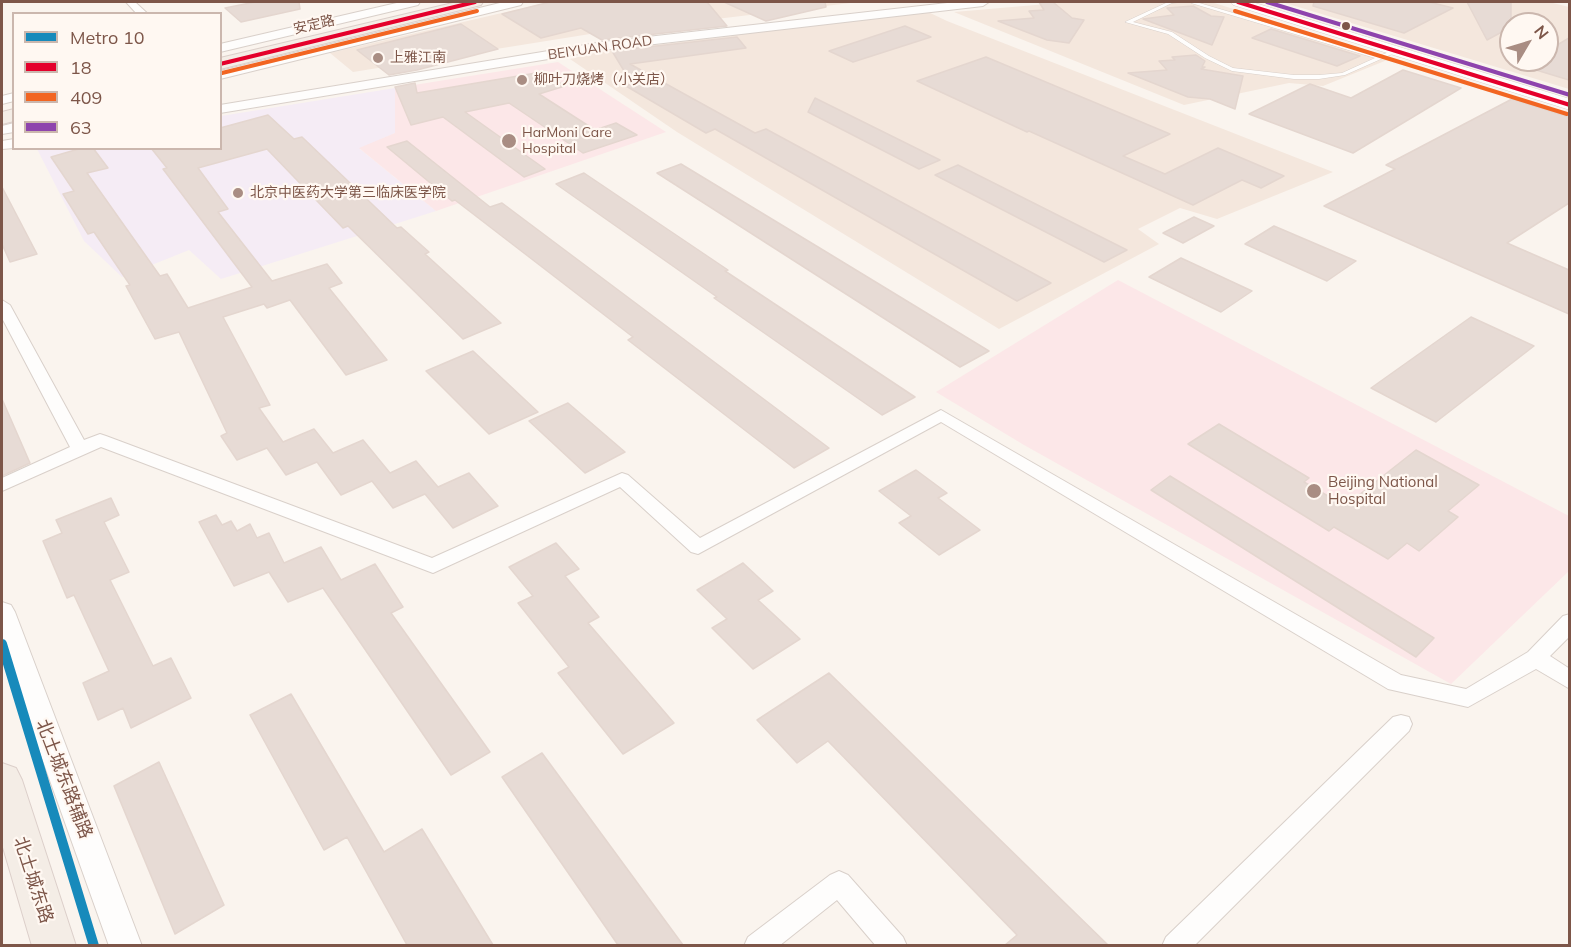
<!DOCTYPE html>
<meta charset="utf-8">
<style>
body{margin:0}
#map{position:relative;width:1571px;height:947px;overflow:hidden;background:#faf4ee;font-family:Mulish,sans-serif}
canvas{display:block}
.frame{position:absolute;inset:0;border:3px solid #7d5649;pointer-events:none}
.legend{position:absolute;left:12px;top:12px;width:210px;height:138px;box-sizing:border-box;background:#fff8f2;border:2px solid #cbb7ae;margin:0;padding:8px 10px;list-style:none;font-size:18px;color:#7d5649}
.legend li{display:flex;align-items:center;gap:12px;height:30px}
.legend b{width:30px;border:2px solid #cbb7ae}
.north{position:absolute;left:1499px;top:12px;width:60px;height:60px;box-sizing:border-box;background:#fff8f2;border:2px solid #cbb7ae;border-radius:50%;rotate:52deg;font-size:16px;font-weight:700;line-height:24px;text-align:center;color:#7d5649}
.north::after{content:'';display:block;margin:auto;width:21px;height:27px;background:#a98d83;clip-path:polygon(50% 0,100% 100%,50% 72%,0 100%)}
</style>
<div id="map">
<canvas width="1571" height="947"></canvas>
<div class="frame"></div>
<ul class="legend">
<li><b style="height:8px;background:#178abb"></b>Metro 10</li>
<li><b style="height:8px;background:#e4002b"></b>18</li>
<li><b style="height:8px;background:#f26522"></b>409</li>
<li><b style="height:8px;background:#8e44ad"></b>63</li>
</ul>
<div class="north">N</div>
</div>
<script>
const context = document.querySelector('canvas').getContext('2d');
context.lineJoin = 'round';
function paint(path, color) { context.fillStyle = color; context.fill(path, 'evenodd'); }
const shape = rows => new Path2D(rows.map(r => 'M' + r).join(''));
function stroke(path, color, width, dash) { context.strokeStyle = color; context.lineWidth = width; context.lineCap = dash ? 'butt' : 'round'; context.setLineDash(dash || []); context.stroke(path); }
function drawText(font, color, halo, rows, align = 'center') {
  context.font = font + ' Mulish,"Noto Sans SC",sans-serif'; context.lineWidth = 4.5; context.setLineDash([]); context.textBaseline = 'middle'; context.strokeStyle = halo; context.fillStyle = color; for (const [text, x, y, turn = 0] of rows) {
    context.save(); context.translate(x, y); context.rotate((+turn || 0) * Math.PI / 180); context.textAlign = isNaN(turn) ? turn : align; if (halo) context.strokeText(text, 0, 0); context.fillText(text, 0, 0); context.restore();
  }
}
paint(shape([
 [549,2,859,2,590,34,353,72,330,53],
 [1070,2,1211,2,1392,58,1323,86,1289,83,1184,105,954,12],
 [1282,2,1549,2,1569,7,1569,89],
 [1511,24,1547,24,1547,60,1511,60],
 [926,11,947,21,1333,172,1217,219,1180,208,1138,229,1159,244,999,329,677,132,570,59,599,52]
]), '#f4e7dd');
paint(shape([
 [395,88,395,133,360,149,436,211,221,279,189,250,122,277,84,241,37,149,220,148,221,116]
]), '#f5ecf5');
paint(shape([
 [558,62,666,132,436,211,359,148,395,133,395,88],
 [1118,280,1569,516,1569,571,1451,684,1024,445,936,392]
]), '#fce7e8');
const building = shape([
 [255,2,299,2,300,9,241,22,225,8,255,2],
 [550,2,707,2,727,26,602,40,581,28,541,38,502,14,550,2],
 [724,2,825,2,826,7,766,21,724,2],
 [1039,2,1053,2,1072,18,1084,20,1069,43,1047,40,998,21,1034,18,1029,11,1044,10,1039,2],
 [1314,2,1429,2,1453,8,1404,33,1313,6,1314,2],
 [1467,2,1511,2,1511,27,1487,40,1467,2],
 [1193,6,1211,16,1224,17,1212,45,1143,19,1174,15,1167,8,1193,6],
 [461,24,498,49,417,70,389,75,357,50,461,24],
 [905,26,931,37,853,62,829,51,905,26],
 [1271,29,1360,56,1337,66,1252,38,1271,29],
 [737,37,746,48,630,64,755,133,766,129,1051,283,1017,301,715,129,706,133,626,86,632,84,612,51,737,37],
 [1569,38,1569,80,1523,66,1533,60,1547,60,1547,51,1569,38],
 [1196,55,1205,61,1202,67,1205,67,1201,69,1243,76,1235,109,1210,99,1188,97,1128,73,1167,70,1159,61,1175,60,1172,57,1196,55],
 [986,57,1170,134,1123,156,1165,174,1218,148,1284,176,1261,188,1242,180,1193,205,1029,131,1027,132,917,81,986,57],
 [1403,70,1461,88,1353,153,1249,114,1310,84,1351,98,1403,70],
 [542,72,565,86,539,94,595,130,616,123,637,135,583,153,509,103,465,112,545,169,524,177,443,117,411,125,395,87,415,83,417,93,542,72],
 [815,98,940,160,919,169,808,112,815,98],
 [1512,99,1569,117,1569,203,1507,243,1569,270,1569,314,1324,206,1395,169,1386,165,1512,99],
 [268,115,294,139,302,137,397,228,401,227,429,252,425,254,501,323,463,339,348,226,343,228,267,149,198,168,228,209,218,212,272,281,327,264,342,283,329,288,387,360,346,375,290,300,267,308,264,304,223,317,270,405,259,408,283,442,314,429,333,453,363,440,390,473,416,461,438,487,469,473,498,506,453,528,425,494,393,508,372,481,341,495,317,462,286,475,267,448,237,460,221,436,227,433,179,332,155,339,126,286,130,285,94,232,88,234,63,194,74,191,51,157,82,148,93,148,108,168,87,173,160,276,167,274,188,308,252,287,163,169,167,168,151,148,220,148,220,128,268,115],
 [407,141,490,207,502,203,829,448,794,468,628,340,633,337,455,200,452,201,387,147,407,141],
 [681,164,823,250,989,351,960,367,657,173,681,164],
 [958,165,1127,250,1104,262,935,175,958,165],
 [584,173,728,270,725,271,915,397,882,415,714,298,717,297,556,184,584,173],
 [2,187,37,254,10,262,2,244,2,187],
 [1194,217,1214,226,1183,243,1163,233,1194,217],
 [1274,226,1356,261,1327,281,1245,244,1274,226],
 [1181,258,1252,291,1221,312,1149,277,1181,258],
 [1471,317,1534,346,1436,422,1371,388,1471,317],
 [473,351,538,412,489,434,426,371,473,351],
 [2,399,30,463,2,476,2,399],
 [568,403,625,452,585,473,529,421,568,403],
 [1219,424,1309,478,1304,482,1345,506,1416,450,1479,485,1448,511,1458,517,1419,551,1407,543,1388,559,1334,527,1329,531,1188,444,1219,424],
 [916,470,947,493,938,498,980,530,939,555,899,523,911,516,879,491,916,470],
 [1170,476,1434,638,1416,657,1151,490,1170,476],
 [111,498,119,515,104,522,129,572,110,580,153,666,171,658,191,698,131,728,123,708,98,720,83,683,109,671,74,595,67,598,43,541,62,533,56,520,111,498],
 [216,515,222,525,231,521,237,531,250,524,257,538,269,533,284,563,321,547,341,580,375,564,403,607,391,613,490,752,451,775,323,588,288,602,269,572,234,586,199,522,216,515],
 [556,543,579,569,565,576,599,617,588,623,674,723,623,754,558,673,569,667,518,603,533,596,509,567,556,543],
 [743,563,773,591,758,600,800,639,753,669,712,628,727,619,697,590,743,563],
 [829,673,1108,945,1005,945,1017,935,828,741,797,763,757,720,829,673],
 [291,694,384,852,422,829,493,945,407,945,347,837,324,850,250,715,291,694],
 [542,753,683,945,618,945,502,777,542,753],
 [159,762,224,905,175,934,114,786,159,762]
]);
paint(building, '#e7dbd5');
stroke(building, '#e4d6cf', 1.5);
const service = shape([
 [1168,2,1182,2,1172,3,1133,22,1172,32,1209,56,1233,68,1294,75,1319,75,1342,73,1375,58,1191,3,1191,2,1196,2,1379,56,1394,50,1399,51,1345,75,1319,79,1294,79,1232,71,1205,58,1168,34,1125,22,1168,2]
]);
const minor = shape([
 [126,2,135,2,148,14,137,14,126,2],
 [2,300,10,305,84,440,100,434,106,436,432,558,622,473,628,475,700,538,941,410,1401,675,1466,689,1528,652,1563,616,1570,614,1570,636,1550,656,1570,669,1570,689,1536,669,1468,707,1388,689,941,422,698,554,691,552,620,487,433,573,101,447,2,491,2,478,70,447,2,318,2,300],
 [1401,715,1409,717,1412,724,1409,731,1194,946,1162,946,1166,937,1393,717,1401,715],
 [839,871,848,875,903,937,907,946,876,946,837,900,779,946,744,946,748,937,830,875,839,871]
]);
const tertiary = shape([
 [401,2,420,2,418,5,220,52,220,44,401,2],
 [504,2,523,2,521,5,220,79,220,71,504,2],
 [956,2,989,2,983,6,603,50,220,113,220,105,603,42,956,2],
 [14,93,14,101,2,104,2,96,14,93],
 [14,123,14,132,2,134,2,126,14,123],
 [14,139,14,148,2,149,2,141,14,139],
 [2,602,11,605,15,612,142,946,109,946,2,646,2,602]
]);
const secondary = shape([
 [1231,2,1252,2,1570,99,1570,110,1233,5,1231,2]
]);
const primary = shape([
 [457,2,483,2,481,5,220,69,220,58,457,2],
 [14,109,14,121,2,124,2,112,14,109],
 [2,763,16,768,22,780,76,946,32,946,2,844,2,763]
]);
stroke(service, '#d9d0ca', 1);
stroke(minor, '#d9d0ca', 2);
stroke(tertiary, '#d9d0ca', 2);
stroke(secondary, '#dbd1cb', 1);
stroke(primary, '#dccfca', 2);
paint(service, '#fefdfc');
paint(minor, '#fefdfc');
paint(tertiary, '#fefdfc');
paint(secondary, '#fefdfc');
paint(primary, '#f4ede6');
stroke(shape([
 [1238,2,1570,105],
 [220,64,475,2]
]), '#e4002b', 4);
stroke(shape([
 [1235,11,1567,114],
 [222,73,477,11]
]), '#f26522', 4);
stroke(shape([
 [1267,2,1570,95]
]), '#8e44ad', 4);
stroke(shape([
 [2,644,94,946]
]), '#178abb', 10);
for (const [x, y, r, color] of [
 [1346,26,5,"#7d5649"],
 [378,58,6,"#a98d83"],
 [522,80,6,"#a98d83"],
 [509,141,8,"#a98d83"],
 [238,193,6,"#a98d83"],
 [1314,491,8,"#a98d83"]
]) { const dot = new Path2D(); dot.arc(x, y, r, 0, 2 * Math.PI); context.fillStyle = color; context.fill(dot); stroke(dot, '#fff8f2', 2); }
drawText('14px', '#7d5649', '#fff8f2', [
 ["安定路",314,25,-13],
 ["BEIYUAN ROAD",600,48,-8]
]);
drawText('14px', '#7d5649', '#fff8f2', [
 ["上雅江南",390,58],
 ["柳叶刀烧烤（小关店）",534,80],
 ["HarMoni Care",522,133],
 ["Hospital",522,149],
 ["北京中医药大学第三临床医学院",250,193]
], 'left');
drawText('15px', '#7d5649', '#fff8f2', [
 ["Beijing National",1328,482],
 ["Hospital",1328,499]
], 'left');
drawText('18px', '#7d5649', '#fff8f2', [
 ["北土城东路辅路",64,779,69],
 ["北土城东路",33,880,72]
]);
</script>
